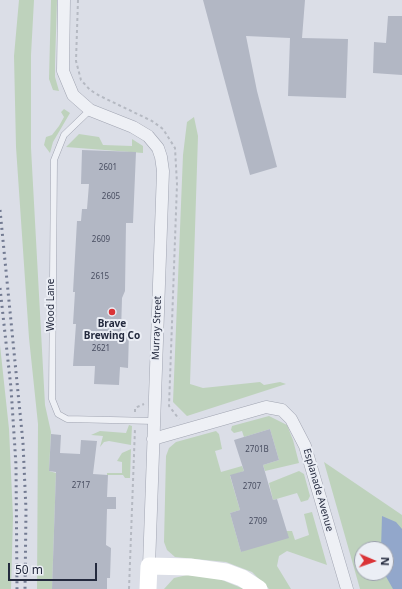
<!DOCTYPE html>
<style>
body{margin:0}
#map{position:relative;width:402px;height:589px;overflow:hidden;background:#dbdee7;font-family:"Noto Sans",sans-serif}
canvas{display:block}
.north{position:absolute;left:354px;top:541px;width:40px;height:40px;box-sizing:border-box;background:#ebeef5;border:1px solid #9ba0ac;border-radius:50%;rotate:92deg;font-size:11px;font-weight:700;line-height:16px;text-align:center;color:#242a3e}
.north::after{content:'';display:block;margin:auto;width:14px;height:18px;background:#da3337;clip-path:polygon(50% 0,100% 100%,50% 72%,0 100%)}
.scale{position:absolute;left:8px;top:563px;width:89px;height:18px;box-sizing:border-box;border:2px solid #242a3e;border-top:0;padding-left:5px;font-size:12px;line-height:14px;white-space:nowrap;color:#242a3e;-webkit-text-stroke:3px #ebeef5;paint-order:stroke}
</style>
<div id="map">
<canvas width="402" height="589"></canvas>
<div class="north">N</div>
<div class="scale">50 m</div>
</div>
<script>
const context = document.querySelector('canvas').getContext('2d');
context.lineJoin = 'round';
function paint(path, color) { context.fillStyle = color; context.fill(path, 'evenodd'); }
const shape = rows => new Path2D(rows.map(r => 'M' + r).join(''));
function stroke(path, color, width, dash) { context.strokeStyle = color; context.lineWidth = width; context.lineCap = dash ? 'butt' : 'round'; context.setLineDash(dash || []); context.stroke(path); }
function drawText(font, color, halo, rows, align = 'center') {
  context.font = font + ' "Noto Sans",sans-serif'; context.lineWidth = 4; context.setLineDash([]); context.textBaseline = 'middle'; context.strokeStyle = halo; context.fillStyle = color; for (const [text, x, y, turn = 0] of rows) {
    context.save(); context.translate(x, y); context.rotate((+turn || 0) * Math.PI / 180); context.textAlign = isNaN(turn) ? turn : align; if (halo) context.strokeText(text, 0, 0); context.fillText(text, 0, 0); context.restore();
  }
}
paint(shape([
 [19,0,34,0,31,55,31,148,45,405,51,432,49,471,56,473,52,589,37,589,38,424,29,338,16,147,14,56],
 [51,0,57,0,55,64,55,77,59,91,53,90,49,79],
 [64,109,70,113,53,142,50,153,44,145,46,137,52,135,59,126,64,117,61,112],
 [194,117,198,136,190,384,203,388,260,382,264,385,280,382,286,384,187,416,173,402,183,155,187,122],
 [79,134,99,137,103,145,132,146,132,139,143,146,143,153,66,147],
 [0,345,9,429,13,517,11,589,0,589],
 [269,416,287,425,293,440,299,463,265,471,263,465,279,460,270,429,244,437,242,431,234,433,231,430,232,426],
 [129,425,132,426,131,445,109,441,104,442,100,447,103,436,91,435,100,431,126,433],
 [216,431,219,434,222,449,215,451,221,472,242,466,244,471,230,476,240,510,230,513,241,552,287,531,292,531,295,540,309,535,304,514,312,512,327,565,287,551,279,556,277,566,291,589,269,589,252,572,226,562,175,557,167,550,164,542,166,456,169,448,176,442],
 [131,449,130,478,125,478,123,475,107,475,107,473,122,473,122,462,117,461,122,453],
 [324,462,402,515,402,589,360,589],
 [362,549,386,549,386,573,362,573],
 [299,471,304,474,310,496,308,500,301,502,297,493,273,500,269,483],
 [187,575,217,578,244,589,164,589,174,578]
]), '#bed2bc');
paint(shape([
 [382,516,396,522,402,529,402,589,393,589,384,573,386,573,386,549,381,549]
]), '#92a7cb');
paint(shape([
 [203,0,305,0,302,38,348,39,346,98,288,96,290,38,246,36,257,91,277,167,250,175],
 [388,16,402,16,402,75,373,73,374,42,386,43],
 [82,150,136,152,133,223,126,223,125,291,122,298,121,332,129,332,128,368,120,367,119,385,94,384,95,366,73,366,76,324,73,324,75,292,73,292,77,221,81,221,82,209,87,209,89,184,81,184],
 [270,429,279,460,263,465,273,500,277,499,289,538,241,552,230,513,240,510,230,475,244,471,234,440],
 [51,434,61,435,60,453,80,454,81,440,97,441,93,474,108,475,107,497,116,497,116,509,107,509,106,545,111,548,110,578,107,578,107,589,52,589,56,472,49,471]
]), '#b2b7c4');
const service = shape([
 [90,110,64,135,54,160,52,399,58,414,67,419,154,421]
]);
const minor = shape([
 [64,0,63,71,73,95,90,110,133,127,148,136,158,148,161,157,163,171,149,566],
 [153,439,266,407,282,410,291,419,305,446,347,589]
]);
stroke(service, '#a0a4b1', 7);
stroke(minor, '#a0a4b1', 13);
stroke(shape([
 [78,0,76,61,81,80,90,90,100,96,152,121,163,129,175,148,177,184,169,406,179,419],
 [135,412,135,408,144,404],
 [129,589,135,428]
]), '#b5b9c2', 2, [3, 3]);
stroke(service, '#eef0f5', 6);
stroke(minor, '#eef0f5', 12);
stroke(shape([
 [148,589,149,566,190,567,226,572,242,578,259,589]
]), '#fff', 17);
stroke(shape([
 [0,210,23,443,26,510,25,589],
 [0,288,11,388,16,465,17,589]
]), '#737b92', 3, [2, 4]);
for (const [x, y, r, color] of [
 [112,312,4,"#da3337"]
]) { const dot = new Path2D(); dot.arc(x, y, r, 0, 2 * Math.PI); context.fillStyle = color; context.fill(dot); stroke(dot, '#ebeef5', 1.5); }
drawText('8px', '#484d60', null, [
 ["2601",108,168],
 ["2605",111,197],
 ["2609",101,240],
 ["2615",100,277],
 ["2621",101,349],
 ["2701B",257,450],
 ["2717",81,486],
 ["2707",252,487],
 ["2709",258,522]
]);
drawText('10px', '#242a3e', '#ebeef5', [
 ["Wood Lane",51,305,-90],
 ["Murray Street",157,328,-88],
 ["Esplanade Avenue",318,490,74]
]);
drawText('bold 10px', '#242a3e', '#ebeef5', [
 ["Brave",112,324],
 ["Brewing Co",112,336]
]);
</script>
